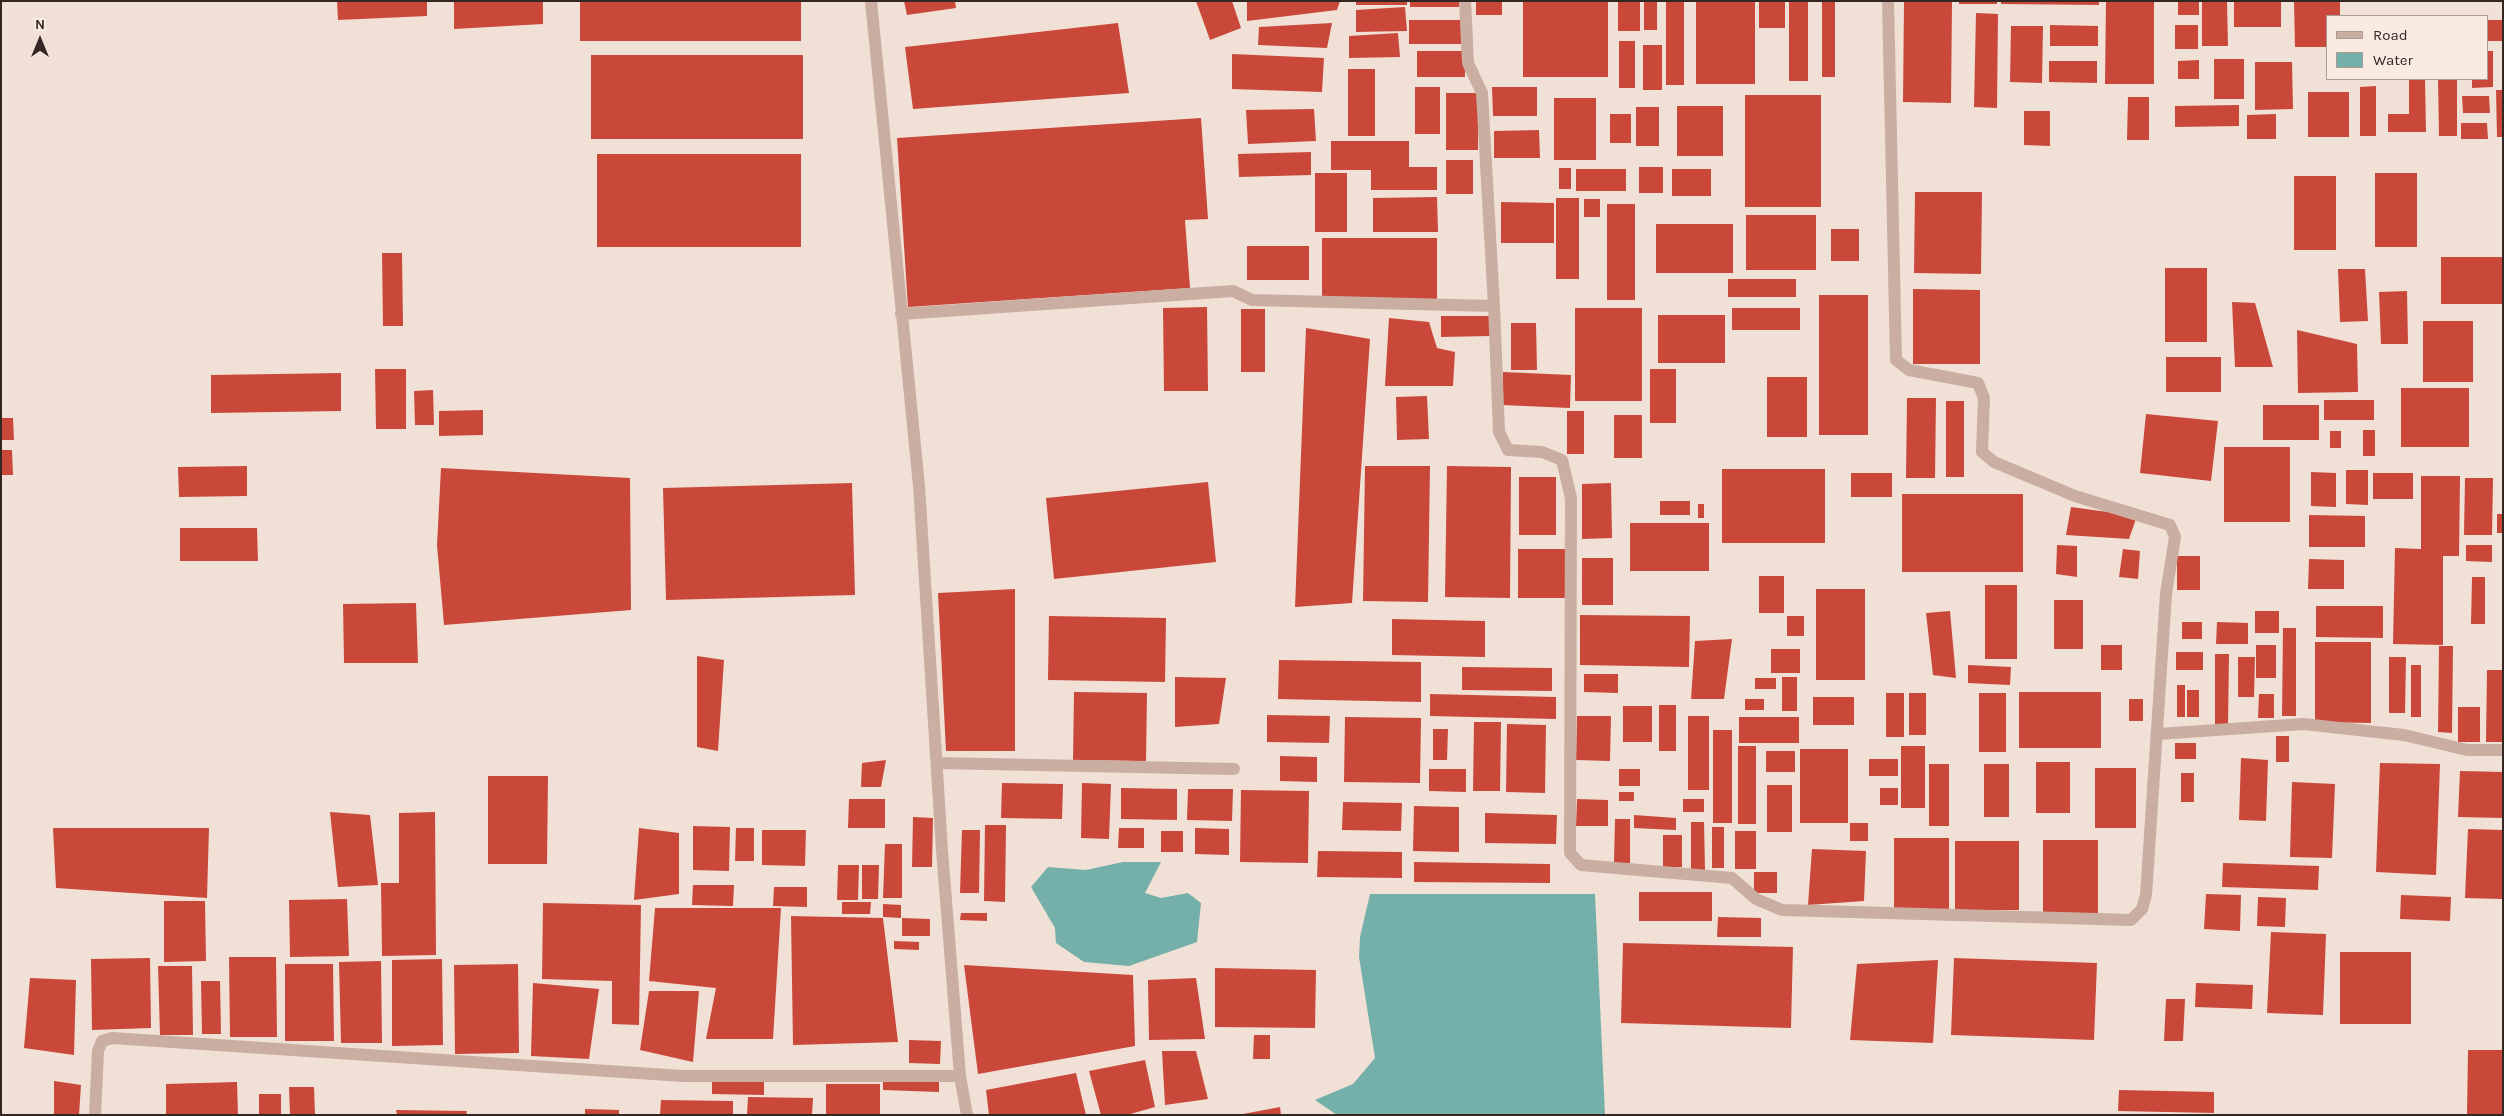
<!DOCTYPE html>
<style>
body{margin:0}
#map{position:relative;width:2504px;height:1116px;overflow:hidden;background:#f1e0d5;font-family:Karla,sans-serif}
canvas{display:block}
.frame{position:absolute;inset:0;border:2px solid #332724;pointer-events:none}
.legend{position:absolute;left:2326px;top:15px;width:162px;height:65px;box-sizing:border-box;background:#f9ebe1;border:1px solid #aa9d95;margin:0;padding:6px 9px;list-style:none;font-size:15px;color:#332724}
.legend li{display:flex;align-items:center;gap:10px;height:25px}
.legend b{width:25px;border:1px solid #aa9d95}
.north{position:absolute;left:15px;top:15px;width:50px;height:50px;-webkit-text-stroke:4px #f9ebe1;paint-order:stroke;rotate:0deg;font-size:14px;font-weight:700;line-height:20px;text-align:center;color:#332724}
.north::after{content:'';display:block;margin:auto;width:18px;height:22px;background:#332724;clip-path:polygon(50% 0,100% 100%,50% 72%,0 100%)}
</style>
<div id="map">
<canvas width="2504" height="1116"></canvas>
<div class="frame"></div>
<ul class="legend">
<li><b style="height:6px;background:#c9aea1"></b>Road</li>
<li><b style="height:14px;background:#74afa9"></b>Water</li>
</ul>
<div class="north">N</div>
</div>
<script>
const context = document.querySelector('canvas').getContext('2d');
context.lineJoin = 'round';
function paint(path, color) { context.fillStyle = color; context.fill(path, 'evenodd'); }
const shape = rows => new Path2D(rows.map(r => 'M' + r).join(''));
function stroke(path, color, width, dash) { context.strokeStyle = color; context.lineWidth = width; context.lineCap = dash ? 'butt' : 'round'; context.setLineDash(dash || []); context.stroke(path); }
paint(shape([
 [1123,862,1161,862,1145,893,1161,898,1188,893,1201,903,1197,942,1129,966,1084,962,1056,943,1055,928,1031,887,1048,867,1086,870],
 [1370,894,1595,894,1605,1115,1337,1115,1315,1100,1353,1084,1375,1058,1359,957,1360,937]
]), '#74afa9');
paint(shape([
 [337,1,427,1,427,16,338,20],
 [454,1,543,1,543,24,454,29],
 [580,1,801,1,801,41,580,41],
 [904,1,955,1,956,8,907,15],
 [1196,1,1232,1,1241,28,1210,40],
 [1247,1,1340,1,1337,10,1247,21],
 [1356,1,1407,1,1407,5,1356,5],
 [1410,1,1459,1,1459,7,1410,7],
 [1476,1,1502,1,1502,15,1476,15],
 [1523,1,1608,1,1608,77,1523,77],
 [1618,1,1640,1,1640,31,1618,31],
 [1644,1,1657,1,1657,30,1644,30],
 [1696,1,1755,1,1755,84,1696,84],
 [1759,1,1785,1,1785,28,1759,28],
 [1789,1,1808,1,1808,81,1789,81],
 [1822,1,1835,1,1835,77,1822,77],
 [1904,1,1952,1,1951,103,1903,102],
 [1959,1,1997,1,1997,4,1959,4],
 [2001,1,2099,1,2099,5,2001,4],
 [2106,1,2154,1,2154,84,2105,84],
 [2178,1,2199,1,2199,15,2178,15],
 [2202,1,2227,1,2228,46,2202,46],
 [2234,1,2281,1,2281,27,2234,27],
 [2294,1,2340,1,2340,16,2328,16,2328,47,2295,47],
 [1666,2,1684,2,1684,85,1666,85],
 [1405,7,1407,31,1356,32,1356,10],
 [1976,13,1998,14,1997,108,1974,107],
 [1409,20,1461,20,1461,44,1409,44],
 [2488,20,2503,20,2503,41,2488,41],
 [1118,23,1129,93,913,109,905,47],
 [1332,23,1327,48,1258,45,1259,27],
 [2050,25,2098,26,2098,46,2050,46],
 [2175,25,2198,25,2198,49,2175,49],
 [2011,26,2043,26,2042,83,2010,82],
 [1398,33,1400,57,1349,58,1349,36],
 [1619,41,1635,41,1635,88,1619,88],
 [1643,45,1662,45,1662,90,1643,90],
 [1417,51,1465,51,1465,77,1417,77],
 [2488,51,2493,51,2493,87,2472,88,2472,79,2488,79],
 [1232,54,1324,58,1322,92,1232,89],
 [591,55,803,55,803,139,591,139],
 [2214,59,2244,59,2244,99,2214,99],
 [2199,60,2199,79,2178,79,2178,61],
 [2049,61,2097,61,2097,83,2049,82],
 [2255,62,2292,62,2293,109,2255,110],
 [1348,69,1375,69,1375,136,1348,136],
 [2409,79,2425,79,2426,132,2388,132,2388,114,2409,114],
 [2438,79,2457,79,2457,136,2439,136],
 [2376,86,2376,136,2360,136,2360,87],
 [1415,87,1440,87,1440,134,1415,134],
 [1492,87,1537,87,1537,116,1493,116],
 [2496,90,2503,90,2503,137,2497,137],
 [2308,92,2349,92,2349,137,2308,137],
 [1446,93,1478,93,1478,150,1446,150],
 [1745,95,1821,95,1821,207,1745,207],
 [2462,96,2489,96,2490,113,2463,113],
 [2128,97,2149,97,2149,140,2127,140],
 [1554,98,1596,98,1596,160,1554,160],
 [2239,105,2239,126,2175,127,2175,106],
 [1677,106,1723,106,1723,156,1677,156],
 [1636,107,1659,107,1659,146,1636,146],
 [1314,109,1316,141,1248,144,1246,110],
 [2024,111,2050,111,2050,146,2024,145],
 [1610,114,1631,114,1631,143,1610,143],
 [2276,114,2276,139,2247,139,2247,115],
 [1201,118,1208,219,1185,220,1190,288,908,307,897,138],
 [2461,123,2487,123,2488,139,2461,139],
 [1539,130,1540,158,1494,158,1494,131],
 [1331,141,1409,141,1409,167,1437,167,1437,190,1371,190,1371,170,1331,170],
 [1311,152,1311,175,1239,177,1238,154],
 [597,154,801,154,801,247,597,247],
 [1446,160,1473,160,1473,194,1446,194],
 [1639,167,1663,167,1663,193,1639,193],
 [1559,168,1571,168,1571,189,1559,189],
 [1576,169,1626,169,1626,191,1576,191],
 [1672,169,1711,169,1711,196,1672,196],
 [1315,173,1347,173,1347,232,1315,232],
 [2375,173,2417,173,2417,247,2375,247],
 [2294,176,2336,176,2336,250,2294,250],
 [1915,192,1982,192,1981,274,1914,273],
 [1437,197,1438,232,1373,232,1373,198],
 [1556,198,1579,198,1579,279,1556,279],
 [1584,199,1600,199,1600,217,1584,217],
 [1501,202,1554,203,1554,243,1501,243],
 [1607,204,1635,204,1635,300,1607,300],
 [1746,215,1816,215,1816,270,1746,270],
 [1656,224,1733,224,1733,273,1656,273],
 [1831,229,1859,229,1859,261,1831,261],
 [1322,238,1437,238,1437,299,1322,299],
 [1247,246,1309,246,1309,280,1247,280],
 [382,253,402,253,403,326,383,326],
 [2441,257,2503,257,2503,304,2441,304],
 [2165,268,2207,268,2207,342,2165,342],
 [2338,269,2365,269,2368,321,2340,322],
 [1728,279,1796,279,1796,297,1728,297],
 [1913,289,1980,290,1980,364,1913,364],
 [2407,291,2408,344,2381,344,2379,292],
 [1819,295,1868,295,1868,435,1819,435],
 [2232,302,2255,303,2273,367,2235,367],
 [1207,307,1208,391,1164,391,1163,308],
 [1575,308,1642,308,1642,401,1575,401],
 [1732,308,1800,308,1800,330,1732,330],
 [1241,309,1265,309,1265,372,1241,372],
 [1658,315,1725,315,1725,363,1658,363],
 [1441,316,1490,316,1490,336,1441,337],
 [1389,318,1429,322,1437,348,1455,352,1453,386,1385,386],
 [2423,321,2473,321,2473,382,2423,382],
 [1511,323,1536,323,1537,370,1511,370],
 [1306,328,1370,339,1352,603,1295,607],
 [2297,330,2357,344,2358,392,2298,393],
 [2166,357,2221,357,2221,392,2166,392],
 [375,369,406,369,406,429,376,429],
 [1650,369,1676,369,1676,423,1650,423],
 [1503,372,1571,375,1570,408,1502,405],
 [341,373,341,411,211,413,211,375],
 [1767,377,1807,377,1807,437,1767,437],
 [2401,388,2469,388,2469,447,2401,447],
 [433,390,434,425,415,425,414,391],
 [1427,396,1429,439,1397,440,1396,397],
 [1907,398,1936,398,1935,478,1906,478],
 [2324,400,2374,400,2374,420,2324,420],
 [1946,401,1964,401,1964,477,1946,477],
 [2263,405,2319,405,2319,440,2263,440],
 [483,410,483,435,439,436,439,411],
 [1567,411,1584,411,1584,454,1567,454],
 [2146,414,2218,421,2211,481,2140,473],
 [1614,415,1642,415,1642,458,1614,458],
 [1,418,13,418,14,440,1,440],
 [2363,430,2375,430,2375,456,2363,456],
 [2330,431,2341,431,2341,448,2330,448],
 [2224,447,2290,447,2290,522,2224,522],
 [1,450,12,450,13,475,1,475],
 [247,466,247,496,179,497,178,467],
 [1365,466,1430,466,1428,602,1363,601],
 [1447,466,1511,467,1510,598,1445,597],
 [441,468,630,478,631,610,444,625,437,545],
 [1722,469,1825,469,1825,543,1722,543],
 [2346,470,2368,470,2368,505,2346,504],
 [2311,472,2336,473,2336,507,2311,506],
 [1851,473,1892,473,1892,497,1851,497],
 [2373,473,2413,473,2413,499,2373,499],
 [2421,476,2460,476,2459,556,2443,556,2443,645,2393,644,2395,548,2421,549],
 [1519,477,1556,477,1556,535,1519,535],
 [2465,478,2493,478,2492,535,2464,535],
 [1208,482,1216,562,1054,579,1046,498],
 [852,483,855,595,666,600,663,488],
 [1611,483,1612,538,1582,539,1582,484],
 [1902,494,2023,494,2023,572,1902,572],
 [1660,501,1690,501,1690,515,1660,515],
 [1698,504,1704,504,1704,518,1698,518],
 [2071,507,2137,516,2129,539,2066,535],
 [2497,514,2503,514,2503,533,2497,533],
 [2309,515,2365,516,2365,547,2309,547],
 [1630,523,1709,523,1709,571,1630,571],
 [180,528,257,528,258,561,180,561],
 [2057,545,2077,546,2077,577,2056,574],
 [2466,545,2492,545,2492,562,2466,561],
 [1518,549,1566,549,1566,598,1518,598],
 [2123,549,2140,551,2138,579,2119,577],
 [2177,556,2200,556,2200,590,2177,590],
 [1582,558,1613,558,1613,605,1582,605],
 [2309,559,2344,560,2344,589,2308,589],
 [1759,576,1784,576,1784,613,1759,613],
 [2472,577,2485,577,2485,624,2471,624],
 [1985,585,2017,585,2017,659,1985,659],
 [1015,589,1015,751,946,751,938,593],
 [1816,589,1865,589,1865,680,1816,680],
 [2054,600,2083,600,2083,649,2054,649],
 [416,603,418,663,344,663,343,604],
 [2316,606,2383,606,2383,638,2316,637],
 [1950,611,1956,678,1933,675,1926,613],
 [2255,611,2279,611,2279,633,2255,633],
 [1580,615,1690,616,1689,667,1580,665],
 [1049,616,1166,618,1165,682,1048,680],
 [1787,616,1804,616,1804,636,1787,636],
 [1392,619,1485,621,1485,657,1392,655],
 [2182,622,2202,622,2202,639,2182,639],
 [2217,622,2248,623,2248,644,2216,644],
 [2283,628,2296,628,2296,716,2282,716],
 [1732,639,1724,699,1691,699,1695,641],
 [2315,642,2371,642,2371,723,2315,722],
 [2101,645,2122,645,2122,670,2101,670],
 [2256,645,2276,645,2276,678,2256,678],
 [2439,646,2453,646,2452,733,2438,732],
 [1771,649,1800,649,1800,673,1771,673],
 [2176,652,2203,652,2203,670,2176,670],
 [2215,654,2229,654,2228,726,2215,726],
 [697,656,724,660,718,751,697,747],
 [2238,657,2255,657,2254,697,2238,697],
 [2389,657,2406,657,2405,713,2389,713],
 [1279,660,1421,662,1421,702,1278,699],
 [1968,665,2011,667,2010,685,1968,683],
 [2411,665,2421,665,2421,717,2411,717],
 [1462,667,1552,668,1552,691,1462,690],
 [2487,670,2503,670,2503,742,2486,742],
 [1584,674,1618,674,1618,693,1584,692],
 [1175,677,1226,678,1219,724,1175,727],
 [1782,677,1797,677,1797,711,1782,711],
 [1755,678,1776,678,1776,689,1755,689],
 [2177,685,2185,685,2185,717,2177,717],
 [2187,690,2199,690,2199,717,2187,717],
 [1074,692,1147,693,1146,761,1073,760],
 [2019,692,2101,692,2101,748,2019,748],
 [1886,693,1904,693,1904,737,1886,737],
 [1909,693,1926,693,1926,735,1909,735],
 [1979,693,2006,693,2006,752,1979,752],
 [1430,694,1556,697,1556,719,1430,716],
 [2259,694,2274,694,2274,718,2258,718],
 [1813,697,1854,697,1854,725,1813,725],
 [1745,699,1764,699,1764,710,1745,710],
 [2129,699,2143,699,2143,721,2129,721],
 [1659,705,1676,705,1676,751,1659,751],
 [1623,706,1652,706,1652,742,1623,742],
 [2458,707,2480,707,2480,742,2458,742],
 [1267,715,1330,716,1329,743,1267,742],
 [1577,716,1611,716,1610,761,1576,760],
 [1688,716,1709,716,1709,790,1688,790],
 [1345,717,1421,718,1420,783,1344,782],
 [1739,717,1799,717,1799,743,1739,743],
 [1474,722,1501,722,1500,791,1473,791],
 [1507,724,1546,725,1545,793,1506,792],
 [1433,729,1448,729,1447,760,1433,760],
 [1713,730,1732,730,1732,823,1713,823],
 [2276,736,2289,736,2289,762,2276,762],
 [2175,743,2196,743,2196,759,2175,759],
 [1738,746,1756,746,1756,824,1738,824],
 [1901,746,1925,746,1925,808,1901,808],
 [1800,749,1848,749,1848,823,1800,823],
 [1766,751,1795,751,1795,772,1766,772],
 [1280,756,1317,757,1317,782,1280,781],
 [2241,758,2268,760,2266,821,2239,820],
 [1869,759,1898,759,1898,776,1869,776],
 [886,760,881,787,861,787,862,763],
 [2036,762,2070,762,2070,813,2036,813],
 [2380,763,2440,764,2436,875,2376,872],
 [1929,764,1949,764,1949,826,1929,826],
 [1984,764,2009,764,2009,817,1984,817],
 [2095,768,2136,768,2136,828,2095,828],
 [1429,769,1466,769,1466,792,1429,791],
 [1619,769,1640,769,1640,786,1619,786],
 [2460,771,2503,772,2503,818,2458,817],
 [2181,773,2194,773,2194,802,2181,802],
 [488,776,548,776,547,864,488,864],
 [2292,782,2335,784,2332,858,2290,857],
 [1002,783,1063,784,1062,819,1001,818],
 [1082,783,1111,784,1109,839,1081,838],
 [1767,785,1792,785,1792,832,1767,832],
 [1121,788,1177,789,1177,820,1121,819],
 [1880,788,1898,788,1898,805,1880,805],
 [1188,789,1233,789,1232,821,1187,820],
 [1241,790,1309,791,1308,863,1240,862],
 [1619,792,1634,792,1634,801,1619,801],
 [849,799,885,799,885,828,848,828],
 [1577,799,1608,800,1608,826,1576,826],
 [1683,799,1704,799,1704,812,1683,812],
 [1343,802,1402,803,1401,831,1342,830],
 [1414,806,1459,807,1459,852,1413,851],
 [330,812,370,815,378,885,338,887],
 [435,812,436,955,382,956,381,883,399,883,399,813],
 [1485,813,1557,815,1556,844,1485,843],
 [1634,815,1676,818,1676,830,1634,828],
 [913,817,933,818,932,867,912,867],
 [1615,819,1630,819,1630,863,1614,863],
 [1691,822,1704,822,1705,870,1691,870],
 [1850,823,1868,823,1868,841,1850,841],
 [985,825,1006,825,1005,902,984,901],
 [693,826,730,827,729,871,693,870],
 [1712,827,1724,827,1724,868,1712,868],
 [53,828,209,828,207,898,56,888],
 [639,828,679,833,679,894,634,900],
 [736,828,754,828,754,861,735,861],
 [1119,828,1144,828,1144,848,1118,848],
 [1195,828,1229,829,1229,855,1195,854],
 [2468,829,2503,830,2503,899,2465,898],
 [762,830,806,830,805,866,762,865],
 [962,830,980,830,979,893,960,893],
 [1161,831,1183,831,1183,852,1161,852],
 [1735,831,1756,831,1756,869,1735,869],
 [1663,835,1682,835,1682,867,1663,867],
 [1894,838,1949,838,1949,910,1894,910],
 [2043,840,2098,840,2098,914,2043,914],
 [1955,841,2019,841,2019,910,1955,910],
 [885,844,902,844,902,898,883,898],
 [1812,849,1866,851,1864,901,1808,905],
 [1318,851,1402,852,1402,878,1317,877],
 [1414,862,1550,864,1550,883,1414,882],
 [2223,863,2319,866,2318,890,2222,887],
 [838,865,859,865,858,900,837,900],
 [862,865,879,865,878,899,862,899],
 [1754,872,1777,872,1777,893,1754,893],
 [693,885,734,885,733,906,692,905],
 [774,887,807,887,807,907,773,906],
 [1639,892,1712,892,1712,921,1639,921],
 [2206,894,2241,895,2240,931,2204,929],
 [2401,895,2451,897,2450,921,2400,919],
 [2258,897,2286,898,2285,927,2257,926],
 [347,899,349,956,290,957,289,900],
 [164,901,205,901,206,961,164,962],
 [842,902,871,902,870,914,842,914],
 [543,903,641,905,639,1025,612,1024,612,981,542,979],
 [883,904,901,905,901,918,883,917],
 [655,908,781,908,773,1039,706,1039,716,988,649,981],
 [961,913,987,913,987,921,960,920],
 [791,916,883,918,898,1042,793,1045],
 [1718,917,1761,918,1761,937,1717,937],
 [902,918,930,919,930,936,902,936],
 [2271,932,2326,934,2323,1015,2267,1013],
 [894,941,919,942,919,950,894,949],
 [1623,943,1793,947,1791,1028,1621,1023],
 [2340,952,2411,952,2411,1024,2340,1024],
 [229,957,276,957,277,1037,230,1037],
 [150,958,151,1028,92,1030,91,959],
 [1954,958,2097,963,2094,1040,1951,1035],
 [442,959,443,1045,392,1046,392,960],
 [1938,960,1933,1043,1850,1040,1857,964],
 [381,961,382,1043,341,1043,339,962],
 [285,964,333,964,334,1041,285,1041],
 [518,964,519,1053,455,1054,454,965],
 [964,965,1133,975,1135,1046,978,1074],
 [158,966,192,966,193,1035,160,1035],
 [1215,968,1316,970,1315,1028,1215,1027],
 [30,978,76,980,74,1055,24,1048],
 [1196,978,1205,1039,1149,1040,1148,980],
 [201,981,220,981,221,1034,202,1034],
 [533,983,599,989,589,1059,531,1056],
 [2196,983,2253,985,2252,1009,2195,1007],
 [649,991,699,991,693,1062,640,1050],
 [2166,999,2185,999,2183,1041,2164,1041],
 [1254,1035,1270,1035,1270,1059,1253,1059],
 [909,1040,941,1041,940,1064,909,1063],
 [2468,1050,2503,1050,2503,1115,2467,1115],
 [1162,1051,1196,1051,1208,1099,1165,1105],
 [1145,1060,1155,1107,1127,1115,1101,1115,1089,1071],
 [1076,1073,1086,1115,989,1115,986,1090],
 [54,1081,81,1085,79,1115,54,1115],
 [712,1081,764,1082,764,1095,712,1094],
 [883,1081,939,1081,939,1092,883,1090],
 [237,1082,238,1115,166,1115,166,1084],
 [826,1084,880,1084,880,1115,826,1115],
 [289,1087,314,1087,315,1115,290,1115],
 [2119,1090,2214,1092,2214,1113,2118,1111],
 [259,1094,281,1094,281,1115,259,1115],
 [748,1097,813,1098,812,1115,747,1115],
 [661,1100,733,1101,733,1115,660,1115],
 [1280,1107,1281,1115,1243,1115,1243,1114],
 [585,1109,619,1110,619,1115,585,1115],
 [396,1110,467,1111,466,1115,397,1115]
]), '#ca483a');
stroke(shape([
 [871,1,919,486,942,850,960,1076,967,1115],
 [1465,1,1468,63,1482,93,1494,306,1499,432,1508,450,1542,452,1562,460,1571,498,1570,853,1581,865,1732,878,1756,899,1782,910,2131,920,2142,909,2146,895,2166,594,2175,537,2170,525,2075,496,1994,462,1982,452,1984,398,1978,383,1909,370,1896,360,1888,1],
 [901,314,1233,291,1252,300,1494,306],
 [2158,734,2303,724,2404,735,2467,750,2503,750],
 [937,763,1234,769],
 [95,1115,98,1051,102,1041,112,1038,683,1076,960,1076]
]), '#c9aea1', 12);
</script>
